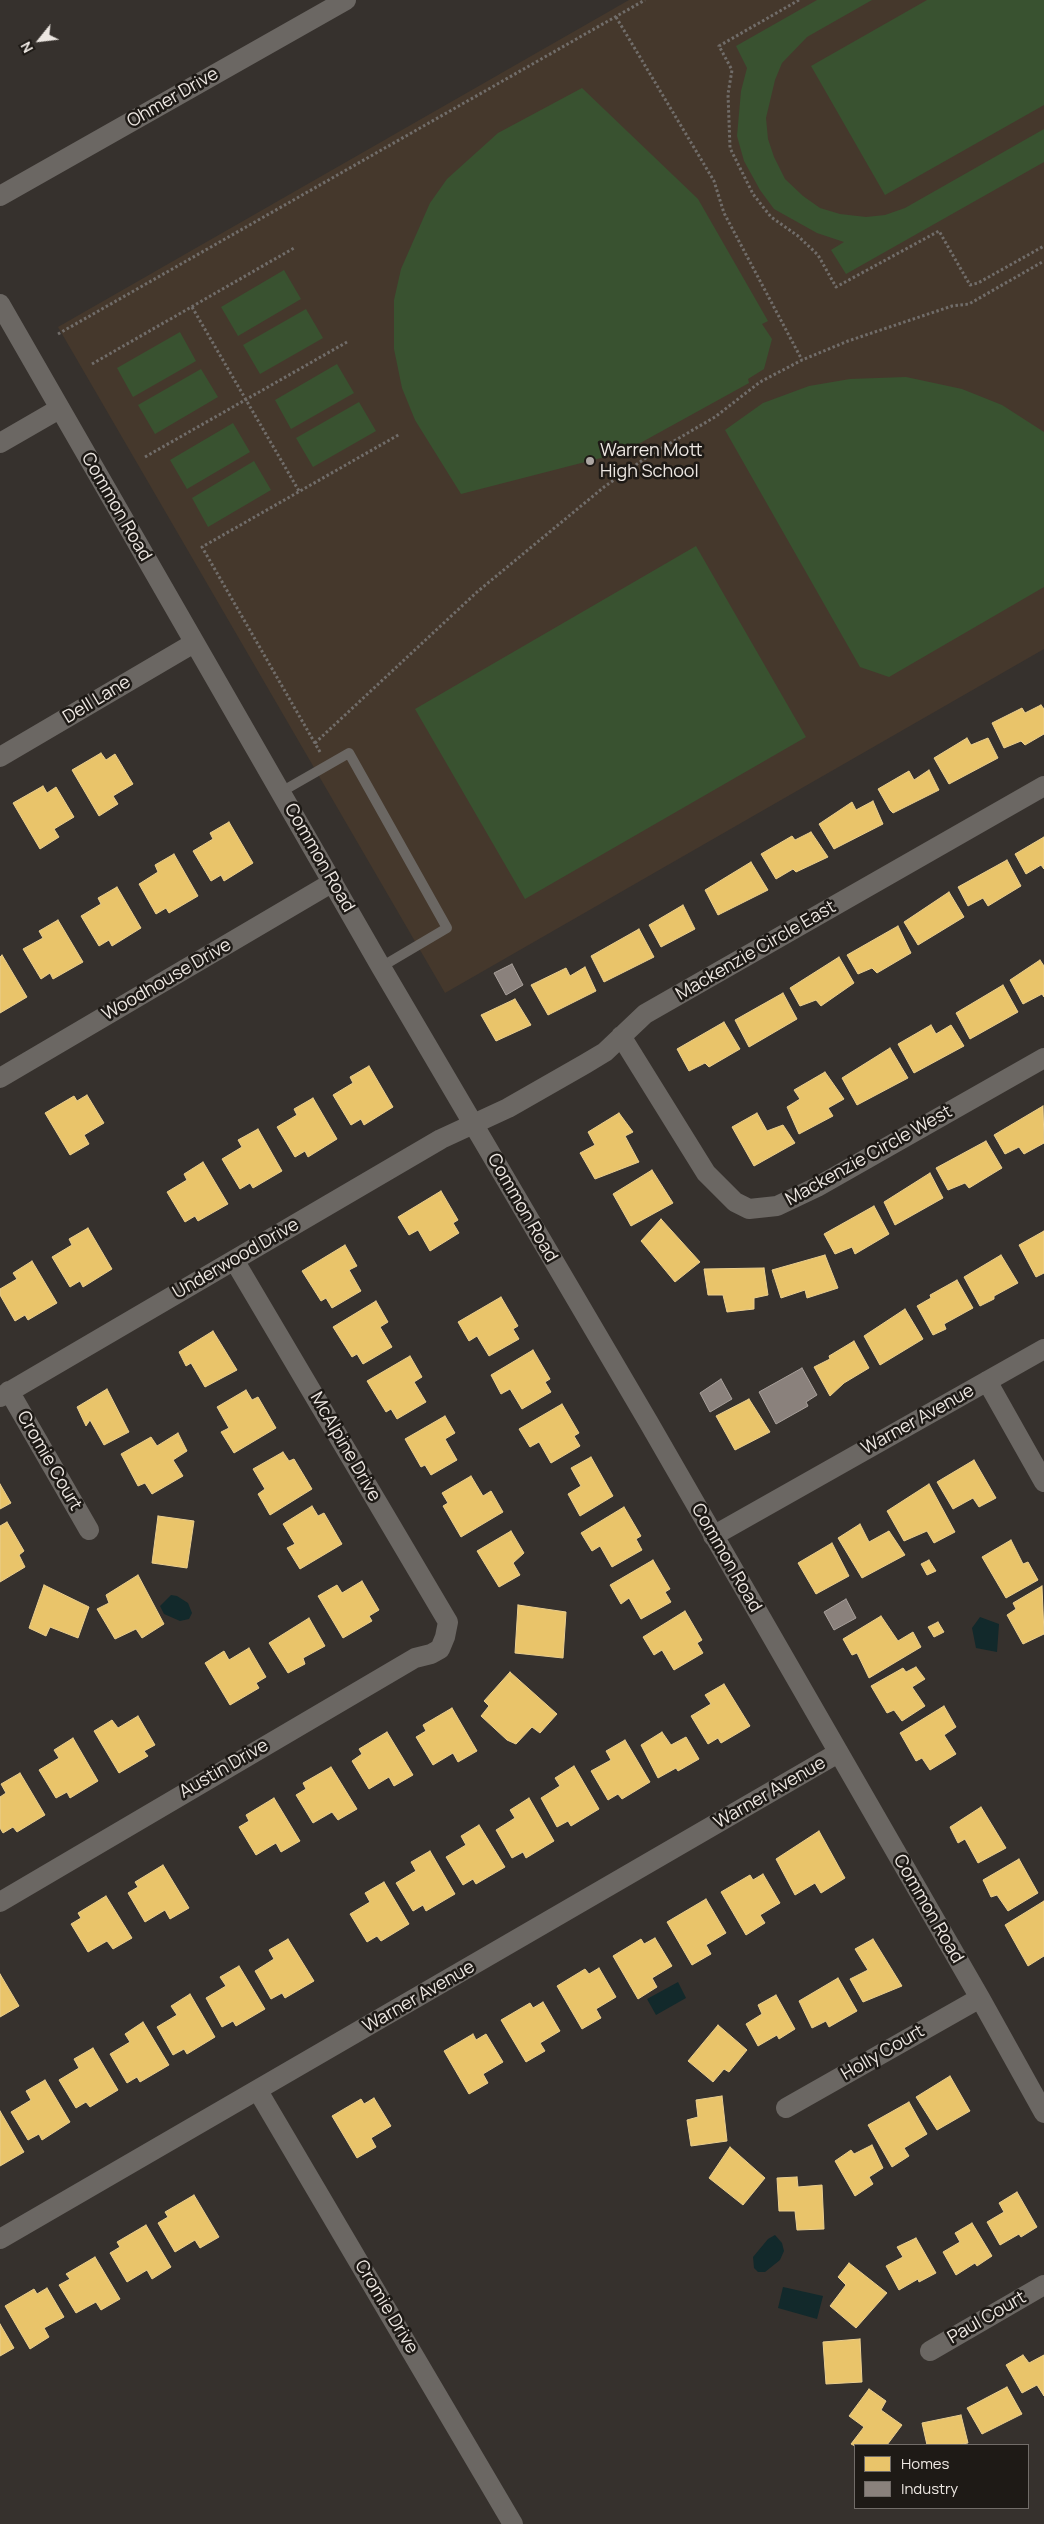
<!DOCTYPE html>
<style>
body{margin:0}
#map{position:relative;width:1044px;height:2524px;overflow:hidden;background:#36312d;font-family:Manrope,sans-serif}
canvas{display:block}
.legend{position:absolute;left:854px;top:2444px;width:175px;height:65px;box-sizing:border-box;background:#1e1a16;border:1px solid #716c68;margin:0;padding:6px 9px;list-style:none;font-size:15px;color:#ede7e2}
.legend li{display:flex;align-items:center;gap:10px;height:25px}
.legend b{width:25px;border:1px solid #716c68}
.north{position:absolute;left:15px;top:15px;width:50px;height:50px;-webkit-text-stroke:4px #1e1a16;paint-order:stroke;rotate:241deg;font-size:14px;font-weight:700;line-height:20px;text-align:center;color:#ede7e2}
.north::after{content:'';display:block;margin:auto;width:18px;height:22px;background:#ede7e2;clip-path:polygon(50% 0,100% 100%,50% 72%,0 100%)}
</style>
<div id="map">
<canvas width="1044" height="2524"></canvas>
<ul class="legend">
<li><b style="height:14px;background:#e9c46a"></b>Homes</li>
<li><b style="height:14px;background:#8a817c"></b>Industry</li>
</ul>
<div class="north">N</div>
</div>
<script>
const context = document.querySelector('canvas').getContext('2d');
context.lineJoin = 'round';
function paint(path, color) { context.fillStyle = color; context.fill(path, 'evenodd'); }
const shape = rows => new Path2D(rows.map(r => 'M' + r).join(''));
function stroke(path, color, width, dash) { context.strokeStyle = color; context.lineWidth = width; context.lineCap = dash ? 'butt' : 'round'; context.setLineDash(dash || []); context.stroke(path); }
function drawText(font, color, halo, rows, align = 'center') {
  context.font = font + ' Manrope,sans-serif'; context.lineWidth = 5; context.setLineDash([]); context.textBaseline = 'middle'; context.strokeStyle = halo; context.fillStyle = color; for (const [text, x, y, turn = 0] of rows) {
    context.save(); context.translate(x, y); context.rotate((+turn || 0) * Math.PI / 180); context.textAlign = isNaN(turn) ? turn : align; if (halo) context.strokeText(text, 0, 0); context.fillText(text, 0, 0); context.restore();
  }
}
paint(shape([
 [629,0,1044,0,1044,649,445,993,58,327]
]), '#45382c');
paint(shape([
 [817,0,872,0,807,37,782,63,775,80,766,118,768,139,774,157,785,179,803,196,820,208,840,214,866,217,885,215,905,208,1044,129,1044,162,846,274,831,250,844,242,817,233,774,209,760,190,744,161,737,136,741,91,747,68,736,46],
 [927,0,1044,0,1044,105,885,195,811,66],
 [582,88,698,199,768,321,762,324,772,339,764,369,748,379,749,383,624,452,461,494,415,420,402,388,394,349,394,300,401,269,430,203,447,179,498,133],
 [284,270,301,299,238,336,221,307],
 [306,309,323,338,260,374,243,345],
 [180,332,196,361,133,397,117,368],
 [337,364,354,393,291,429,275,400],
 [201,369,218,397,155,434,138,405],
 [906,377,962,389,1002,405,1044,432,1044,587,889,677,860,667,725,430,763,403,809,386,850,379],
 [359,402,376,431,313,467,296,438],
 [233,423,250,452,187,489,170,460],
 [254,461,271,490,208,527,192,498],
 [696,546,806,737,525,899,415,709]
]), '#395230');
paint(shape([
 [171,1595,177,1596,188,1603,192,1613,189,1619,180,1621,164,1614,160,1606],
 [980,1617,999,1624,997,1652,976,1648,972,1628],
 [678,1982,686,1998,656,2015,647,1999],
 [775,2235,782,2243,784,2251,780,2260,765,2272,758,2272,754,2268,753,2257,768,2239],
 [783,2287,823,2296,817,2319,778,2308]
]), '#12292b');
const homes = shape([
 [1041,705,1044,709,1044,734,1025,745,1021,741,1004,748,992,723,1022,708,1025,713,1041,705],
 [967,738,971,745,988,738,998,758,949,784,934,758,967,738],
 [101,753,106,760,115,754,133,784,113,796,118,804,99,816,72,770,101,753],
 [929,770,939,790,893,813,890,810,878,789,909,771,914,780,929,770],
 [43,786,47,793,56,787,74,817,54,829,59,837,40,849,13,803,43,786],
 [873,801,883,824,834,849,819,824,852,802,856,810,873,801],
 [229,822,253,863,224,881,221,875,211,881,193,851,213,839,210,833,229,822],
 [811,832,828,857,796,872,793,869,776,879,761,854,792,836,795,840,811,832],
 [1044,837,1044,869,1041,865,1026,874,1015,854,1044,837],
 [174,854,198,896,169,913,166,908,156,914,139,884,158,872,155,865,174,854],
 [1007,860,1021,886,988,906,983,898,968,906,958,887,1007,860],
 [751,862,768,890,718,915,705,890,751,862],
 [117,887,141,928,112,946,109,940,99,946,81,916,101,904,98,898,117,887],
 [949,892,964,917,918,945,904,922,949,892],
 [683,905,695,929,661,947,649,925,683,905],
 [58,920,83,962,53,979,50,973,41,979,23,949,43,938,39,931,58,920],
 [898,926,911,953,877,973,872,968,858,974,847,955,898,926],
 [639,929,654,957,604,982,591,956,639,929],
 [2,955,27,997,0,1013,0,957,2,955],
 [839,957,854,983,821,1006,816,1000,800,1006,790,988,839,957],
 [1040,960,1044,966,1044,997,1042,994,1023,1004,1010,980,1040,960],
 [585,967,596,991,548,1015,531,985,566,968,570,976,585,967],
 [1003,985,1018,1012,970,1039,956,1013,1003,985],
 [783,993,797,1019,749,1047,735,1020,783,993],
 [515,999,531,1025,496,1041,481,1015,515,999],
 [724,1022,740,1049,709,1067,705,1063,689,1071,677,1049,724,1022],
 [931,1025,936,1034,951,1025,964,1046,914,1073,898,1044,931,1025],
 [890,1048,908,1078,857,1105,842,1078,890,1048],
 [369,1066,393,1107,364,1125,361,1119,351,1125,333,1095,353,1083,350,1077,369,1066],
 [825,1072,844,1099,828,1108,833,1116,799,1134,787,1107,800,1099,794,1090,825,1072],
 [87,1095,104,1123,84,1135,89,1144,70,1155,45,1113,74,1096,77,1101,87,1095],
 [313,1098,337,1139,308,1157,305,1151,295,1157,277,1127,297,1115,294,1109,313,1098],
 [1043,1106,1044,1143,1024,1154,1019,1147,1005,1154,994,1135,1043,1106],
 [619,1113,633,1132,625,1136,639,1162,595,1179,580,1153,595,1145,588,1132,619,1113],
 [757,1113,767,1131,783,1125,795,1143,754,1166,732,1127,757,1113],
 [258,1129,282,1171,253,1188,250,1183,240,1189,222,1159,242,1147,238,1140,258,1129],
 [986,1141,1002,1168,969,1188,965,1183,948,1190,936,1168,986,1141],
 [203,1162,228,1204,198,1221,195,1216,185,1222,167,1192,187,1180,184,1174,203,1162],
 [652,1170,673,1203,631,1226,613,1194,652,1170],
 [930,1173,943,1198,895,1225,884,1202,930,1173],
 [441,1191,458,1220,453,1223,459,1233,430,1251,418,1230,409,1235,398,1217,441,1191],
 [874,1206,889,1234,855,1254,852,1247,835,1254,824,1234,874,1206],
 [661,1219,700,1262,675,1282,641,1241,661,1219],
 [88,1228,112,1269,83,1287,80,1281,70,1287,52,1257,72,1245,69,1239,88,1228],
 [1044,1231,1044,1273,1036,1277,1019,1245,1044,1231],
 [345,1245,357,1266,349,1270,361,1291,332,1308,326,1298,321,1301,302,1271,345,1245],
 [825,1255,838,1288,807,1298,805,1290,781,1298,772,1270,825,1255],
 [1001,1255,1018,1283,994,1296,994,1299,980,1306,964,1277,1001,1255],
 [32,1261,57,1303,28,1320,25,1315,15,1321,0,1295,0,1289,17,1279,13,1273,32,1261],
 [764,1268,768,1295,754,1298,754,1309,727,1312,723,1295,708,1295,704,1269,764,1268],
 [957,1280,973,1308,944,1324,946,1329,933,1335,917,1306,931,1298,930,1295,957,1280],
 [501,1297,518,1326,513,1329,519,1339,489,1356,477,1336,469,1341,458,1322,501,1297],
 [376,1301,388,1322,380,1327,392,1347,363,1364,357,1354,352,1357,333,1327,376,1301],
 [905,1309,923,1339,880,1365,864,1336,905,1309],
 [213,1331,237,1370,205,1387,191,1363,186,1366,179,1352,213,1331],
 [854,1341,869,1368,844,1383,830,1396,814,1367,830,1359,829,1356,854,1341],
 [533,1350,550,1379,545,1382,551,1392,522,1409,510,1389,501,1394,491,1375,533,1350],
 [410,1356,422,1377,414,1382,426,1402,397,1419,391,1409,386,1412,367,1381,410,1356],
 [107,1389,129,1432,104,1445,90,1420,86,1426,77,1407,107,1389],
 [246,1390,252,1400,258,1397,276,1428,234,1453,221,1432,229,1428,217,1407,246,1390],
 [749,1399,770,1432,735,1450,716,1416,749,1399],
 [562,1404,579,1433,574,1436,580,1446,551,1463,539,1442,530,1447,519,1429,562,1404],
 [445,1416,455,1433,445,1439,457,1460,431,1475,425,1465,421,1467,405,1439,445,1416],
 [178,1433,187,1451,173,1460,183,1476,152,1494,145,1483,138,1486,121,1454,151,1437,157,1446,178,1433],
 [283,1452,289,1461,294,1459,312,1489,270,1515,258,1494,265,1489,253,1469,283,1452],
 [591,1457,613,1496,580,1516,568,1494,581,1486,571,1468,591,1457],
 [974,1460,996,1498,979,1507,973,1498,953,1509,937,1482,974,1460],
 [471,1476,483,1496,491,1491,503,1512,461,1537,443,1506,448,1503,442,1493,471,1476],
 [0,1484,11,1503,0,1509,0,1484],
 [929,1484,955,1532,934,1543,927,1531,904,1541,887,1511,929,1484],
 [312,1506,318,1516,324,1513,342,1544,300,1569,287,1548,295,1544,283,1524,312,1506],
 [624,1507,641,1536,636,1539,642,1550,612,1567,600,1546,592,1551,581,1533,624,1507],
 [158,1516,194,1521,187,1568,152,1563,158,1516],
 [7,1522,24,1551,19,1555,25,1567,0,1582,0,1526,7,1522],
 [860,1524,869,1542,889,1531,905,1555,862,1578,838,1538,860,1524],
 [511,1531,524,1553,513,1563,520,1575,499,1587,477,1551,511,1531],
 [1011,1540,1023,1564,1028,1562,1038,1580,1006,1598,982,1557,1011,1540],
 [832,1543,849,1576,816,1594,798,1563,832,1543],
 [653,1560,670,1589,665,1592,671,1602,641,1619,629,1598,621,1604,610,1585,653,1560],
 [929,1560,936,1571,927,1575,921,1564,929,1560],
 [138,1575,164,1624,142,1638,136,1629,115,1639,97,1609,109,1603,106,1595,138,1575],
 [362,1581,379,1610,369,1616,372,1621,343,1638,318,1596,337,1585,342,1593,362,1581],
 [44,1585,89,1607,78,1638,50,1627,46,1636,29,1628,44,1585],
 [1042,1586,1044,1634,1023,1644,1007,1615,1016,1609,1013,1603,1042,1586],
 [518,1605,566,1612,563,1658,515,1653,518,1605],
 [685,1611,702,1640,697,1643,703,1653,674,1670,662,1650,654,1655,643,1637,685,1611],
 [881,1616,898,1641,913,1632,921,1647,869,1678,857,1653,852,1655,843,1639,881,1616],
 [309,1618,325,1646,303,1658,305,1664,288,1673,269,1643,309,1618],
 [938,1622,944,1632,934,1637,928,1627,938,1622],
 [249,1648,266,1677,256,1683,259,1688,230,1705,205,1663,224,1651,229,1660,249,1648],
 [916,1667,925,1679,912,1687,925,1706,902,1721,894,1710,887,1713,871,1686,903,1668,906,1672,916,1667],
 [510,1672,557,1714,540,1733,532,1727,516,1744,507,1740,481,1716,489,1706,484,1701,510,1672],
 [724,1684,750,1726,721,1743,718,1738,708,1744,691,1716,711,1704,705,1695,724,1684],
 [944,1706,956,1727,944,1735,956,1754,930,1770,922,1758,916,1761,900,1733,944,1706],
 [452,1708,477,1751,458,1762,453,1753,433,1765,416,1737,426,1731,423,1725,452,1708],
 [138,1716,155,1745,144,1751,148,1756,119,1773,94,1731,112,1720,118,1728,138,1716],
 [387,1732,413,1775,394,1786,389,1777,369,1789,352,1761,362,1754,359,1749,387,1732],
 [662,1732,671,1745,686,1737,699,1759,678,1771,676,1768,658,1778,641,1745,662,1732],
 [73,1738,98,1781,70,1798,67,1792,56,1798,39,1770,59,1758,54,1750,73,1738],
 [625,1740,650,1782,622,1799,618,1794,608,1800,591,1771,611,1760,606,1751,625,1740],
 [574,1766,599,1809,571,1826,568,1821,557,1827,541,1798,560,1786,555,1778,574,1766],
 [331,1767,357,1809,338,1820,332,1812,313,1823,296,1795,306,1789,303,1783,331,1767],
 [20,1773,45,1815,17,1832,13,1827,3,1833,0,1828,0,1797,6,1793,1,1784,20,1773],
 [274,1798,300,1841,281,1852,276,1843,256,1855,239,1827,249,1821,246,1815,274,1798],
 [529,1798,554,1841,526,1858,523,1852,512,1858,496,1830,515,1818,510,1810,529,1798],
 [981,1807,1006,1848,978,1863,965,1839,958,1843,950,1827,981,1807],
 [479,1825,505,1867,476,1884,473,1879,463,1885,446,1857,466,1845,461,1836,479,1825],
 [819,1831,845,1878,821,1893,815,1883,795,1895,776,1859,819,1831],
 [430,1851,455,1894,426,1911,423,1905,413,1911,396,1883,416,1871,411,1862,430,1851],
 [1019,1859,1038,1893,1008,1911,997,1895,991,1897,983,1880,1019,1859],
 [163,1865,189,1908,170,1919,165,1910,145,1922,128,1893,138,1887,135,1882,163,1865],
 [763,1874,780,1903,760,1915,765,1923,746,1935,721,1892,750,1875,753,1880,763,1874],
 [384,1882,409,1924,381,1941,377,1936,367,1942,350,1914,370,1902,365,1893,384,1882],
 [106,1896,132,1938,113,1949,107,1941,88,1952,71,1924,81,1918,78,1913,106,1896],
 [706,1899,726,1933,706,1945,711,1954,692,1965,667,1922,706,1899],
 [1044,1901,1044,1956,1028,1966,1005,1925,1044,1901],
 [655,1938,672,1966,652,1978,657,1987,638,1999,613,1956,641,1939,644,1944,655,1938],
 [288,1939,314,1981,285,1998,282,1993,271,1999,255,1971,274,1959,269,1950,288,1939],
 [873,1939,902,1986,863,2002,850,1979,868,1970,855,1949,873,1939],
 [239,1966,265,2009,236,2026,233,2021,222,2027,206,1998,226,1986,220,1977,239,1966],
 [599,1968,616,1997,596,2009,601,2018,582,2029,557,1986,585,1969,589,1974,599,1968],
 [0,1974,19,2006,0,2017,0,1974],
 [838,1978,857,2011,829,2027,826,2021,812,2028,799,2001,838,1978],
 [190,1994,215,2037,187,2054,184,2049,173,2055,157,2027,177,2015,171,2006,190,1994],
 [776,1995,795,2029,779,2039,777,2035,758,2046,746,2024,762,2014,758,2005,776,1995],
 [543,2002,560,2031,540,2043,545,2051,526,2062,501,2020,530,2003,533,2008,543,2002],
 [143,2022,169,2065,140,2082,137,2077,127,2083,110,2054,130,2042,125,2034,143,2022],
 [718,2025,747,2050,729,2072,724,2069,713,2082,688,2061,718,2025],
 [473,2034,476,2040,486,2034,503,2062,483,2074,488,2083,469,2094,444,2051,473,2034],
 [93,2048,118,2090,90,2107,86,2102,76,2108,59,2080,79,2068,74,2059,93,2048],
 [950,2076,970,2111,937,2130,916,2097,950,2076],
 [45,2080,70,2122,42,2140,39,2134,28,2140,11,2112,31,2100,26,2091,45,2080],
 [722,2096,727,2141,691,2146,687,2120,698,2117,696,2100,722,2096],
 [374,2098,391,2126,371,2138,376,2147,357,2158,332,2116,361,2099,364,2104,374,2098],
 [909,2102,927,2134,904,2148,909,2156,892,2167,868,2125,909,2102],
 [0,2111,24,2152,0,2166,0,2111],
 [872,2145,883,2168,869,2177,873,2184,855,2196,835,2161,851,2150,854,2154,872,2145],
 [730,2147,765,2178,743,2205,709,2178,730,2147],
 [797,2177,798,2187,822,2185,824,2229,797,2230,795,2211,779,2211,777,2178,797,2177],
 [1017,2192,1037,2227,1021,2237,1019,2234,1000,2245,987,2222,1004,2212,999,2203,1017,2192],
 [194,2195,219,2237,200,2248,195,2240,175,2252,158,2223,168,2217,165,2212,194,2195],
 [972,2223,992,2256,977,2266,975,2263,956,2275,943,2252,960,2242,955,2233,972,2223],
 [146,2225,171,2267,152,2279,147,2270,127,2282,110,2253,120,2247,117,2242,146,2225],
 [916,2238,936,2273,919,2282,918,2279,899,2290,886,2266,903,2257,897,2247,916,2238],
 [95,2257,120,2299,101,2310,96,2302,76,2313,59,2285,70,2279,66,2274,95,2257],
 [849,2263,887,2293,856,2328,830,2306,846,2285,838,2277,849,2263],
 [47,2288,64,2317,44,2328,49,2337,30,2349,5,2306,34,2289,37,2294,47,2288],
 [0,2324,14,2348,0,2356,0,2324],
 [860,2339,862,2382,826,2384,823,2342,860,2339],
 [1023,2355,1029,2363,1044,2355,1044,2396,1037,2385,1022,2393,1006,2365,1023,2355],
 [1007,2387,1022,2414,982,2434,967,2408,1007,2387],
 [869,2389,886,2401,881,2410,902,2425,887,2445,855,2446,851,2444,864,2427,849,2416,869,2389],
 [961,2415,968,2443,957,2445,927,2445,922,2423,961,2415]
]);
paint(homes, '#e9c46a');
stroke(homes, '#eace8e', 1);
const industry = shape([
 [512,964,523,985,506,995,494,973,512,964],
 [802,1368,817,1395,806,1402,808,1406,776,1424,759,1392,802,1368],
 [721,1379,732,1399,710,1412,700,1393,721,1379],
 [846,1599,856,1618,834,1630,824,1612,846,1599]
]);
paint(industry, '#8a817c');
stroke(industry, '#a8a09b', 1);
stroke(shape([
 [799,0,719,46,732,70,728,94,730,148,753,194,771,217,798,236,818,255,836,287,939,231,970,285,978,283,1044,246],
 [616,17,714,181,724,213,802,360],
 [192,307,299,491],
 [58,334,645,0],
 [92,364,294,248],
 [145,457,347,342],
 [315,743,477,592,604,487,650,455,715,417,760,382,802,360,848,341,952,306,969,304,1044,261],
 [320,752,202,547,400,434]
]), '#716d6a', 3, [2.5, 2.5]);
stroke(shape([
 [281,792,349,753,447,928,381,967]
]), '#6b6763', 10);
stroke(shape([
 [0,196,346,0],
 [0,304,381,967,649,1423,980,1998,1044,2113],
 [0,443,59,409],
 [0,757,194,643],
 [621,1036,706,1173,735,1202,749,1209,777,1206,817,1187,1044,1058],
 [0,1078,333,882],
 [987,1381,1044,1482],
 [9,1391,89,1530],
 [0,1397,441,1139,508,1108,585,1064,605,1052,645,1014,1044,786],
 [713,1536,1044,1349],
 [0,1902,415,1658,431,1654,440,1649,445,1637,448,1622,234,1260],
 [258,2091,513,2524],
 [786,2108,980,1998],
 [0,2239,838,1753],
 [930,2351,1044,2285]
]), '#6b6763', 20);
for (const [x, y, r, color] of [
 [590,461,5,"#ada7a3"]
]) { const dot = new Path2D(); dot.arc(x, y, r, 0, 2 * Math.PI); context.fillStyle = color; context.fill(dot); stroke(dot, '#1e1a16', 2); }
drawText('18px', '#ede7e2', '#1e1a16', [
 ["Ohmer Drive",173,98,-30],
 ["Common Road",116,507,60],
 ["Dell Lane",97,700,-31],
 ["Common Road",319,858,60],
 ["Mackenzie Circle East",756,951,-30],
 ["Woodhouse Drive",167,980,-30],
 ["Mackenzie Circle West",869,1156,-29],
 ["Common Road",522,1208,60],
 ["Underwood Drive",236,1259,-30],
 ["Warner Avenue",918,1420,-29],
 ["McAlpine Drive",345,1447,60],
 ["Cromie Court",49,1461,60],
 ["Common Road",726,1558,60],
 ["Austin Drive",224,1769,-30],
 ["Warner Avenue",770,1793,-30],
 ["Common Road",928,1909,60],
 ["Warner Avenue",419,1997,-30],
 ["Holly Court",883,2053,-30],
 ["Cromie Drive",386,2307,59],
 ["Paul Court",987,2318,-30]
]);
drawText('18px', '#ede7e2', '#1e1a16', [
 ["Warren Mott",600,451],
 ["High School",600,472]
], 'left');
</script>
